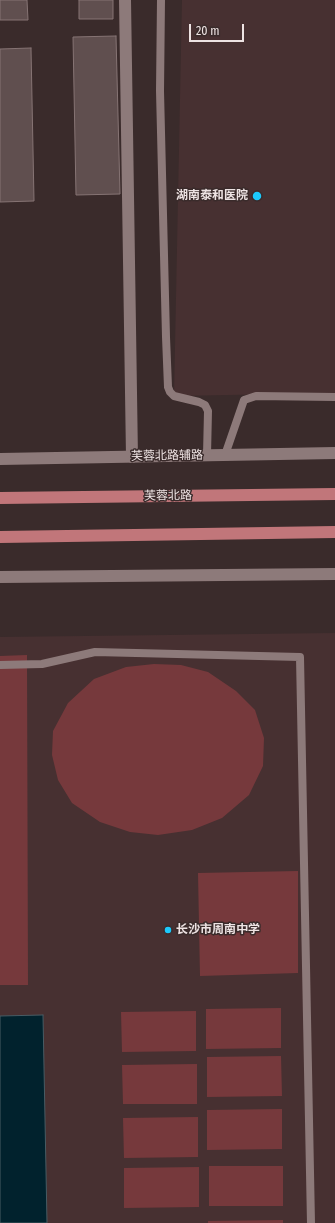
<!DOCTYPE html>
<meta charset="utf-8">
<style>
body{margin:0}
#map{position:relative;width:335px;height:1223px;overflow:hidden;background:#3a2b2b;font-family:"Fira Sans Condensed",sans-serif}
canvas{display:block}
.scale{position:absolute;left:189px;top:24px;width:55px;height:18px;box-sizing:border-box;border:2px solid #eee3e3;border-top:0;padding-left:5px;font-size:12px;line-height:14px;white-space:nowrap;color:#eee3e3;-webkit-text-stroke:3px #3a2b2b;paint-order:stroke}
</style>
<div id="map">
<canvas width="335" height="1223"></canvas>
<div class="scale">20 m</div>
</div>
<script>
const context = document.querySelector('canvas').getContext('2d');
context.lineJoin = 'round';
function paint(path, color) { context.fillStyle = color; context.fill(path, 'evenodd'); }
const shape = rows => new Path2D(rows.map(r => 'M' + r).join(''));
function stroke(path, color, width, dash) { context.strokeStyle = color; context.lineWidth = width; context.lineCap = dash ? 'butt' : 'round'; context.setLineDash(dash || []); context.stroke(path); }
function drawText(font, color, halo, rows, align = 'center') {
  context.font = font + ' "Fira Sans Condensed","Noto Sans SC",sans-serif'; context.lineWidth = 3; context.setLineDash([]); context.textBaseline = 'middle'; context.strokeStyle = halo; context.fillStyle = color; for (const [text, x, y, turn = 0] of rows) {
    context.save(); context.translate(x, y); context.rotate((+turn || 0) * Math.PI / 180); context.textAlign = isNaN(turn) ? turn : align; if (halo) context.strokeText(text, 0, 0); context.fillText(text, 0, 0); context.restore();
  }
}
paint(shape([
 [182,0,335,0,335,393,174,396],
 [335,633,335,1223,0,1223,0,637]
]), '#473031');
paint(shape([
 [27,655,28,985,0,985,0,656],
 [154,664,181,665,208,672,236,691,255,710,264,738,263,766,249,795,222,818,192,830,158,835,130,832,100,822,72,803,58,780,52,755,53,731,68,703,94,679,126,667],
 [298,871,298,973,200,976,198,873],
 [281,1008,281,1048,206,1049,206,1009],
 [196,1011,196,1051,122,1052,121,1012],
 [281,1056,282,1096,207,1097,207,1057],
 [197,1064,197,1104,123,1104,122,1065],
 [282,1109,282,1149,207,1150,207,1110],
 [198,1117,198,1157,124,1158,123,1118],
 [209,1166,283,1166,283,1206,209,1206],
 [199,1167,199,1207,124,1208,124,1168],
 [283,1220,283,1223,208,1223,208,1221]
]), '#76393c');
const water = shape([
 [43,1015,47,1223,0,1223,0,1016,43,1015]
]);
paint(water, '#01222d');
stroke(water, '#485c64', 1);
const building = shape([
 [0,0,27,0,28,20,0,20,0,0],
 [79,0,113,0,113,19,79,19,79,0],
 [116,36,120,194,76,195,73,37,116,36],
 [31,48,34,201,0,202,0,49,31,48]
]);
paint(building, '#604f4f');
stroke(building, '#867474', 1);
stroke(shape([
 [161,0,160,91,166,337,168,387,170,392,174,396,199,402,205,405,208,411,207,455],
 [225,455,244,400,256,396,335,397],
 [0,665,42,664,95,652,300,657,311,1223]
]), '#8d7a7a', 8);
stroke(shape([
 [125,0,132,457]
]), '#8d7a7a', 12);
stroke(shape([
 [0,459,335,453],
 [0,577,335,574]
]), '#8d7a7a', 12);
stroke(shape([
 [0,498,335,494],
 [0,537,335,532]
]), '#c1767a', 12);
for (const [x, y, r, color] of [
 [257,196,5,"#1cc9fc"],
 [168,930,4,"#1cc9fc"]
]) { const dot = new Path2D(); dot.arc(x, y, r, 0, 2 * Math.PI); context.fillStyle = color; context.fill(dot); stroke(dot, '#3a2b2b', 1.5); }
drawText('bold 12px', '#eee3e3', '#3a2b2b', [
 ["湖南泰和医院",248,196],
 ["长沙市周南中学",176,930,"left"]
], 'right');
drawText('12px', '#eee3e3', '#3a2b2b', [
 ["芙蓉北路辅路",167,456,-1],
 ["芙蓉北路",168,496,-1]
]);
</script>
